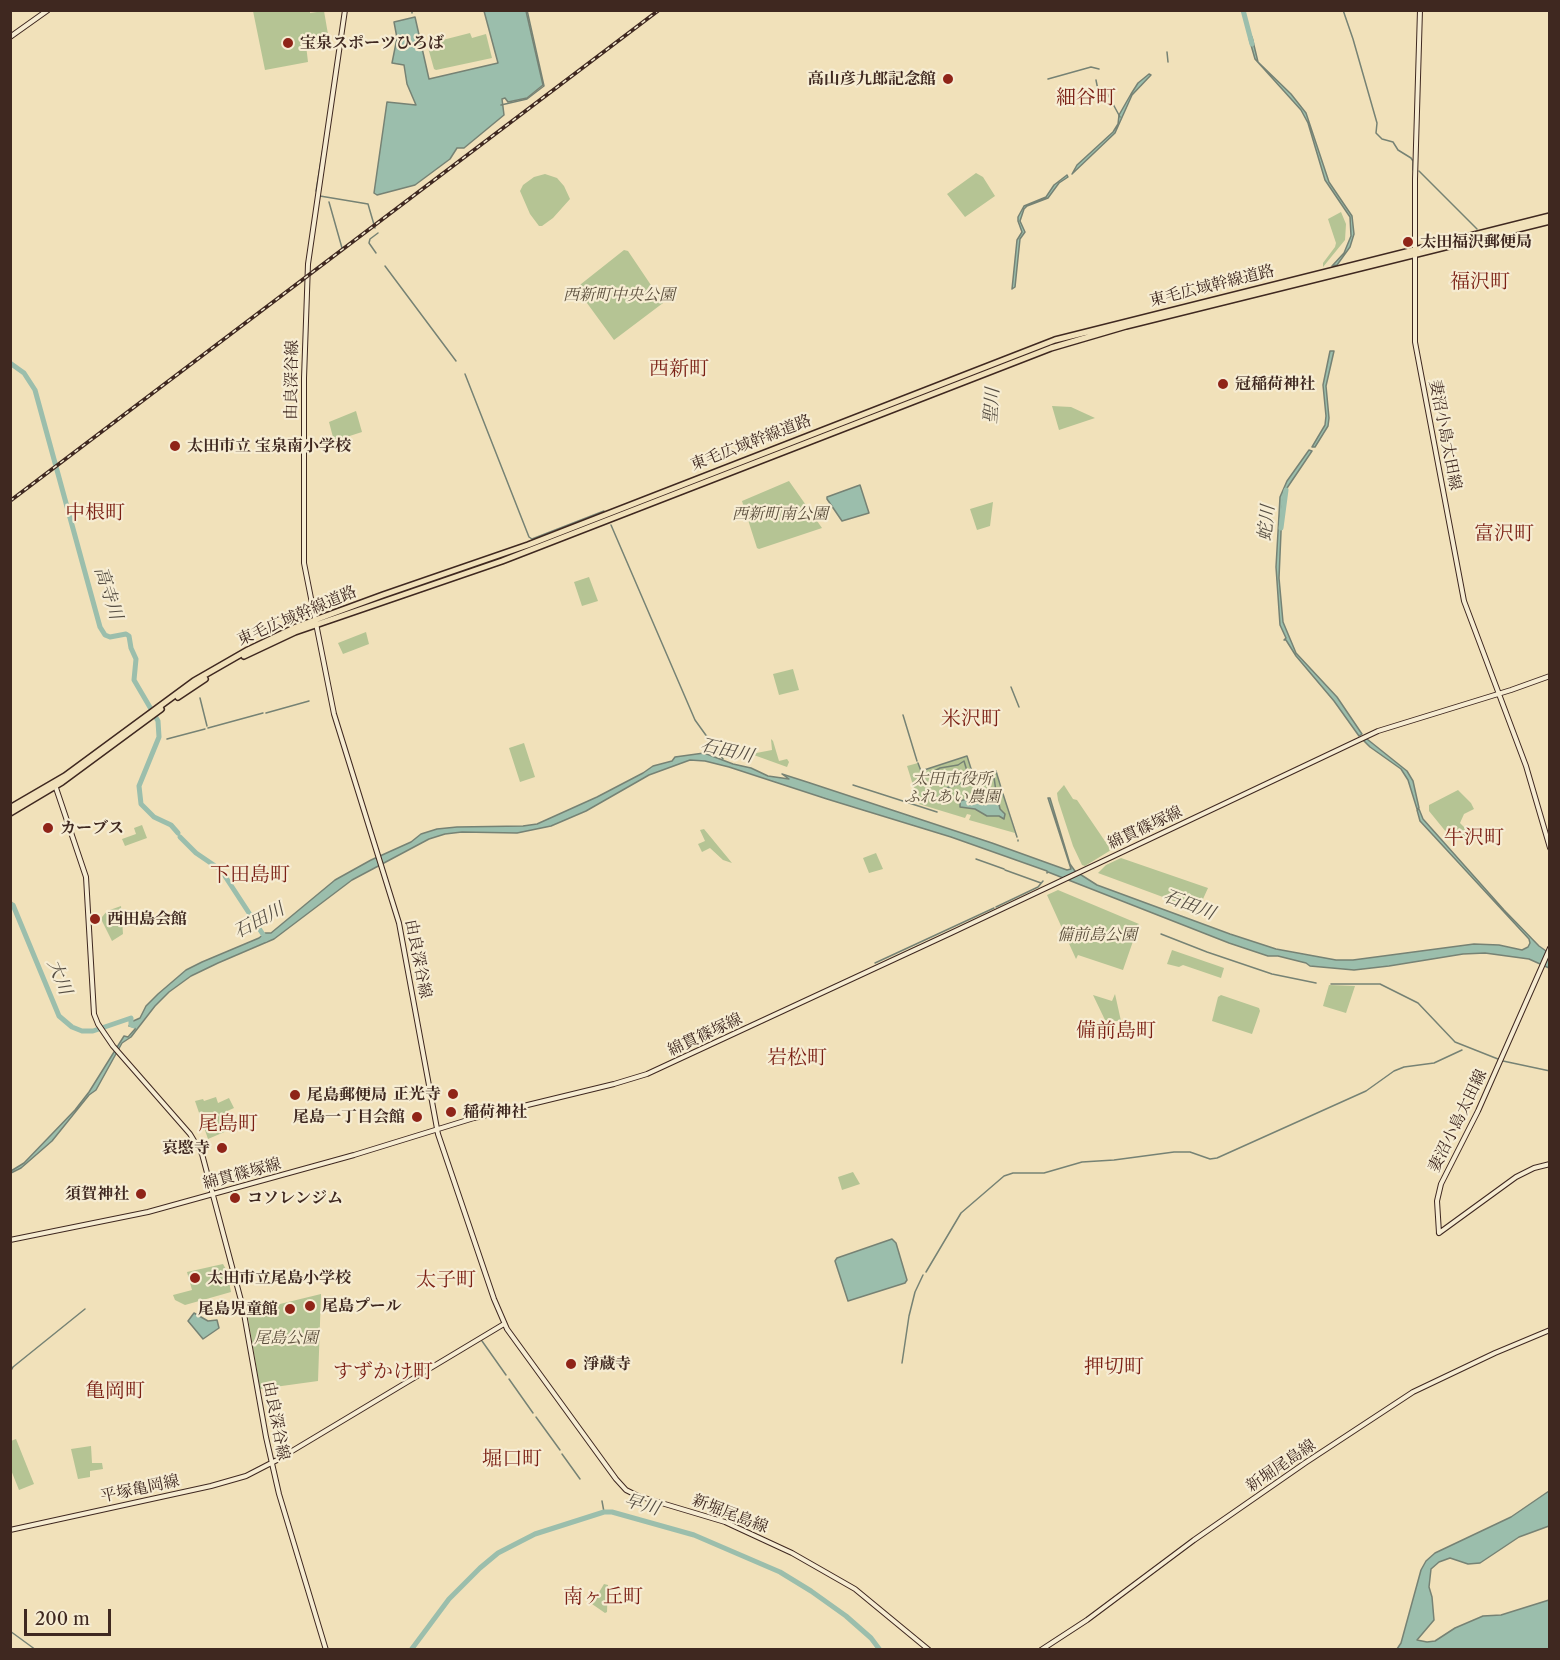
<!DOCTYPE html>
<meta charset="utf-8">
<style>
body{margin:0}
#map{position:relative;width:1560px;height:1660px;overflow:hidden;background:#f1e1ba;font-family:"Libre Caslon Text",serif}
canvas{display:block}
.frame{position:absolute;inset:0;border:12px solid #3f2820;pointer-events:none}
.scale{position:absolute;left:24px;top:1609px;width:87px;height:27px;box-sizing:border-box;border:3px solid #3f2820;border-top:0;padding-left:8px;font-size:18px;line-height:21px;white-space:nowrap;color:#3f2820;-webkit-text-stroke:4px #f6ecd2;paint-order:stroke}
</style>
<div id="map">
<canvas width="1560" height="1660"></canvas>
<div class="frame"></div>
<div class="scale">200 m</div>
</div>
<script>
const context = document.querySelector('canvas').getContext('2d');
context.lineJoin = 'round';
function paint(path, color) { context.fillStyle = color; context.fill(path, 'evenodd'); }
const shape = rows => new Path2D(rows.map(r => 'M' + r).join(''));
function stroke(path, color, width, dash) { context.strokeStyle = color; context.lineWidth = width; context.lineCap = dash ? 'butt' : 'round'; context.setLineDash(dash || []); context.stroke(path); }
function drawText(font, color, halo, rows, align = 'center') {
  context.font = font + ' "Libre Caslon Text","Noto Serif JP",serif'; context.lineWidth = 4.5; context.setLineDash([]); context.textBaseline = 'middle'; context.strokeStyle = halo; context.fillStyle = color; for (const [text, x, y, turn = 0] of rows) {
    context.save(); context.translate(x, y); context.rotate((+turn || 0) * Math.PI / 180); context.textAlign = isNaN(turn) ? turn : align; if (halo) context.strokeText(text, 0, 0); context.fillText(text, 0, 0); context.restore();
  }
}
paint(shape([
 [310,10,310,13,324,11,329,40,306,45,308,62,265,70,253,11],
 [470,33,472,38,486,34,492,58,436,70,434,69,427,44],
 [976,173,983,177,995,196,965,217,947,194],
 [545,174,557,178,564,186,570,199,553,218,542,226,539,226,530,214,520,191,523,185,534,177],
 [1341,212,1346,224,1345,240,1323,267,1323,263,1335,247,1336,243,1328,219],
 [624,250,628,251,663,303,614,340,576,288],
 [1052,406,1071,407,1095,418,1059,430],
 [356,411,362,432,334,441,329,422],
 [789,481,822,528,759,549,757,548,742,501],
 [993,502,990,526,977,530,970,509],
 [589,577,598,601,582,606,574,582],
 [366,632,369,644,343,654,338,643],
 [793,669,799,690,779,695,773,674],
 [771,739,773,741,779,761,787,759,789,762,787,767,751,754,772,750],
 [524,743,535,777,520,782,509,748],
 [967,756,974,778,996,771,1015,833,969,820,971,815,967,814,965,818,919,804,907,766,918,763,921,771],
 [1064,785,1073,799,1077,800,1111,850,1085,866,1082,865,1073,846,1058,800,1057,793],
 [1458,790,1471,803,1474,809,1464,814,1460,823,1471,834,1456,840,1451,838,1429,811,1429,805],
 [142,825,147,838,125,846,122,839,136,834,134,828],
 [704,829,732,863,723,860,710,848,702,852,698,844,705,841,700,830],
 [876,853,883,869,869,873,863,858],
 [1121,858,1208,888,1198,910,1098,873,1106,865],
 [1058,890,1139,924,1123,970,1078,955,1076,959,1047,895],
 [121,906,123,934,112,941,102,921,102,917,107,911],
 [1172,950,1224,968,1221,978,1183,965,1179,967,1167,964],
 [1329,985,1355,986,1346,1013,1323,1006],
 [1115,994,1121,1021,1108,1021,1105,1020,1093,995,1112,1001],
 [1221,995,1259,1008,1260,1011,1252,1034,1212,1021,1218,997],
 [216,1097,218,1103,229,1098,234,1108,225,1112,229,1130,208,1139,195,1101,203,1099,204,1101],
 [853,1172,860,1184,842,1190,838,1177],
 [223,1264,227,1271,231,1292,185,1305,175,1300,173,1295,192,1290,187,1272],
 [321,1294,318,1381,260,1389,247,1312],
 [16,1439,34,1484,19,1490,11,1470,11,1441],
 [91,1446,92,1463,102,1463,103,1469,90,1471,90,1477,78,1479,71,1449],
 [604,1584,608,1585,607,1612,605,1613,592,1604]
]), '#b5c494');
const water = shape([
 [484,11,526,11,543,85,527,98,508,102,505,98,502,99,504,115,464,148,457,148,450,159,415,185,377,195,374,193,387,102,416,105,407,84,404,65,392,63,397,38,394,22,415,17,429,79,498,63,484,11],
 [1252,37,1258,62,1291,94,1306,113,1329,182,1352,216,1354,234,1350,247,1337,265,1332,266,1344,253,1351,236,1350,217,1325,180,1308,123,1301,110,1255,59,1249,38,1252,37],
 [1149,74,1151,75,1132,95,1115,133,1072,174,1077,165,1113,132,1118,124,1119,115,1131,94,1138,83,1149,74],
 [1067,175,1068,177,1059,183,1048,198,1027,206,1024,209,1020,221,1025,232,1020,239,1015,287,1012,289,1017,240,1022,232,1018,221,1018,217,1024,206,1046,197,1054,185,1067,175],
 [1330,351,1334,351,1326,386,1329,418,1328,426,1315,447,1312,447,1325,425,1326,416,1323,385,1330,351],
 [1309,450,1312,451,1285,491,1282,509,1279,578,1283,622,1296,653,1337,697,1362,734,1359,736,1334,701,1296,656,1286,640,1284,640,1286,638,1280,625,1276,567,1280,497,1287,481,1309,450],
 [860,485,869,513,842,521,827,499,827,497,860,485],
 [1367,739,1407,771,1413,781,1419,808,1417,809,1408,780,1401,769,1370,747,1363,740,1367,739],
 [704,753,733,764,751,768,768,776,789,779,782,774,807,782,992,843,1067,870,1071,869,1048,798,1050,798,1070,864,1075,871,1097,885,1230,934,1276,949,1336,960,1353,960,1474,944,1499,945,1522,950,1528,947,1530,943,1529,939,1420,821,1417,810,1419,809,1423,819,1504,910,1539,946,1549,953,1549,968,1529,959,1485,953,1463,954,1389,966,1354,970,1310,966,1306,963,1278,956,1268,956,1229,943,1048,872,1047,873,1047,871,951,837,827,799,729,767,705,761,690,760,649,775,586,811,551,826,517,833,462,832,445,834,429,839,352,880,274,939,218,963,191,976,169,992,155,1006,131,1037,122,1043,96,1090,89,1095,52,1141,21,1168,11,1173,11,1171,24,1163,75,1110,89,1092,124,1036,128,1037,135,1029,135,1027,129,1026,131,1022,140,1018,146,1006,158,994,186,970,202,962,259,938,265,933,271,933,335,880,371,860,411,842,421,834,437,829,457,827,523,826,537,824,597,797,643,773,653,766,672,761,675,757,704,753],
 [970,798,998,799,1000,809,1005,814,1004,819,999,816,987,816,975,809,960,807,960,801,970,798],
 [892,1239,896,1243,907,1280,905,1283,848,1301,835,1261,837,1258,892,1239],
 [194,1313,208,1321,217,1320,219,1328,203,1339,188,1321,194,1313],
 [1549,1491,1549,1526,1519,1537,1480,1563,1468,1564,1450,1558,1439,1562,1431,1569,1429,1587,1432,1597,1434,1620,1417,1640,1427,1642,1435,1641,1455,1628,1483,1616,1501,1615,1549,1600,1549,1649,1397,1649,1401,1643,1421,1570,1426,1561,1435,1553,1511,1517,1549,1491]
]);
paint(water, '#9bbeac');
stroke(water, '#768274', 1.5);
stroke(shape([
 [412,10,412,13],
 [1343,10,1353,39,1377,123,1376,133,1382,139,1393,142,1398,150,1411,158,1413,161,1413,170],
 [1167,52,1168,62],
 [1048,79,1091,67,1099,69],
 [1096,80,1098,90],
 [1100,92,1106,91,1120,117],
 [501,105,527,99,544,86,527,10],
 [1419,171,1477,229],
 [316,191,323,148],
 [320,196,368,204],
 [329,202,342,248],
 [368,204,375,228],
 [376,253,369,243,370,239,378,233],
 [385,266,456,361],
 [465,374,529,537,532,539,604,511],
 [611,525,695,720,723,759],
 [1011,687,1019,707],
 [200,698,207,726],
 [266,713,309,701],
 [903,715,917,761],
 [208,728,263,713],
 [167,739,205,729],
 [918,763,921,771,967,756,974,778,996,771,1002,791],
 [925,776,940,768,958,765,964,761,970,781,994,777,997,799],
 [853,785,937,812],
 [1003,794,1017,837],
 [939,797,946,788,969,781],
 [1018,840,1018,841],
 [976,859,1004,869],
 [1005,870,1041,883],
 [10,899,13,905],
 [996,907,1038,887,1043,881],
 [1161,934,1207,952,1272,974,1316,983],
 [875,963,994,908],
 [1331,984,1380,984,1418,1003,1455,1042,1503,1061,1550,1071],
 [926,1272,961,1213,1004,1176,1013,1173,1044,1173,1082,1162,1114,1160,1174,1152,1190,1152,1210,1159,1217,1158,1366,1091,1394,1071,1404,1067,1434,1063,1462,1050],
 [482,1341,506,1375],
 [902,1363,909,1316,915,1292,923,1275],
 [10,1372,13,1367,85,1309],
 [509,1379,533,1413],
 [536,1417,560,1450],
 [562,1454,580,1479],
 [602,1501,604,1512],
 [10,1631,36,1650]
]), '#768274', 1.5);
stroke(shape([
 [1243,10,1252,44],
 [10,363,24,373,35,390,100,627,105,635,110,637,126,634,129,636,131,648,136,659,134,680,158,721,159,737,139,786,141,804,154,817,171,825,178,833],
 [1281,528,1286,490],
 [180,837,196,853,221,870,266,939],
 [13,905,59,1016,72,1027,82,1031,93,1031,131,1018,131,1025,134,1026],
 [411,1650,449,1599,480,1568,498,1553,535,1534,604,1512,612,1512,694,1535,780,1572,811,1591,846,1616,871,1638,880,1650]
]), '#9bbeac', 5);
const secondary = shape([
 [345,10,308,264,304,378,304,563,334,714,399,923,438,1134,494,1299,507,1329,616,1479,626,1490,638,1496,725,1522,792,1553,855,1589,929,1650],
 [1420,10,1415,179,1415,342,1464,601,1526,766,1550,848],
 [10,37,48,10],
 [55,785,86,877,94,1014,98,1024,113,1046,190,1134,202,1154,243,1308,266,1437,279,1494,326,1650],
 [1439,1233,1437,1201,1441,1184,1478,1111,1550,948],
 [1439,1233,1516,1177,1534,1168,1550,1164],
 [10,1240,148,1212,354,1155,474,1118,614,1084,647,1074,951,933,1378,731,1511,690,1550,676],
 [10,1530,211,1486,246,1476,277,1460,504,1324],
 [1041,1650,1087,1620,1194,1540,1305,1463,1413,1392,1495,1353,1550,1330]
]);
const trunk = shape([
 [244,656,295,632,502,561,1051,348,1126,326,1550,221],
 [178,697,205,679],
 [10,808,65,776,194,681,248,650,296,627,383,595,528,545,1055,340,1550,216],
 [10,813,62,782,161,709]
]);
stroke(secondary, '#3f2820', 6);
stroke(trunk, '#3f2820', 8);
stroke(secondary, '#f6ecd2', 4);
stroke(trunk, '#f1e1ba', 5);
const rail = shape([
 [10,501,659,10]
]);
stroke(rail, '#3f2820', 4);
stroke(rail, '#f6ecd2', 1.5, [4.5]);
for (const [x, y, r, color] of [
 [288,43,6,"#8f2418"],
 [948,79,6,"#8f2418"],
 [1408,242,6,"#8f2418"],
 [1223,384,6,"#8f2418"],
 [175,446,6,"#8f2418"],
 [48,828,6,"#8f2418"],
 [95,919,6,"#8f2418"],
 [453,1094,6,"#8f2418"],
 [295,1095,6,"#8f2418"],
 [451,1112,6,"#8f2418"],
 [417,1117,6,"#8f2418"],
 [222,1148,6,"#8f2418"],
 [141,1194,6,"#8f2418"],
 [235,1198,6,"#8f2418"],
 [195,1278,6,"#8f2418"],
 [310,1306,6,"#8f2418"],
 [290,1309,6,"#8f2418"],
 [571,1364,6,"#8f2418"]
]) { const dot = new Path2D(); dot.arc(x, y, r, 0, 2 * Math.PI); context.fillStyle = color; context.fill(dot); stroke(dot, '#f6ecd2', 2); }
drawText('bold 16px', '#3f2820', '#f6ecd2', [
 ["宝泉スポーツひろば",300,43],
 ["高山彦九郎記念館",936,79,"right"],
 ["太田福沢郵便局",1420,242],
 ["冠稲荷神社",1235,384],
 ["太田市立 宝泉南小学校",187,446],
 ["カーブス",60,828],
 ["西田島会館",107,919],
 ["正光寺",441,1094,"right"],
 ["尾島郵便局",307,1095],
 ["稲荷神社",463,1112],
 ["尾島一丁目会館",405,1117,"right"],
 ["哀愍寺",210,1148,"right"],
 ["須賀神社",129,1194,"right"],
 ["コソレンジム",247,1198],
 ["太田市立尾島小学校",207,1278],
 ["尾島プール",322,1306],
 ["尾島児童館",278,1309,"right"],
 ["淨蔵寺",583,1364]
], 'left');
drawText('16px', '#3f2820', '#f6ecd2', [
 ["東毛広域幹線道路",1212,286,-14],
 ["由良深谷線",292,380,-89],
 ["妻沼小島太田線",1445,435,79],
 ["東毛広域幹線道路",751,443,-21],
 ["東毛広域幹線道路",297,616,-23],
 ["綿貫篠塚線",1145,828,-25],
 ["由良深谷線",418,959,79],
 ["綿貫篠塚線",705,1035,-25],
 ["妻沼小島太田線",1458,1121,-64],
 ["綿貫篠塚線",242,1174,-15],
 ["由良深谷線",276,1421,79],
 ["新堀尾島線",1281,1466,-34],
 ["平塚亀岡線",140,1489,-12],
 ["新堀尾島線",730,1514,21]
]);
drawText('italic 16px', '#5c4f3d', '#f6ecd2', [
 ["西新町中央公園",619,295],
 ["西新町南公園",780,514],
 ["太田市役所",952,779],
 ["ふれあい農園",952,797],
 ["備前島公園",1097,935],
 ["尾島公園",286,1338]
]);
drawText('italic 18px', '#564e43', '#f6ecd2', [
 ["聖川",992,406,-86],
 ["蛇川",1267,523,-85],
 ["高寺川",108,593,72],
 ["石田川",727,751,13],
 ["石田川",1189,905,21],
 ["石田川",259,921,-28],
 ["大川",59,977,68],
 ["早川",642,1505,16]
]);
drawText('20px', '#7a1f14', '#f6ecd2', [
 ["細谷町",1086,98],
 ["福沢町",1480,282],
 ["西新町",679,369],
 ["中根町",95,513],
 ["富沢町",1504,534],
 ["米沢町",971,719],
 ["牛沢町",1474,838],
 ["下田島町",250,875],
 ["備前島町",1116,1031],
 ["岩松町",797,1058],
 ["尾島町",228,1124],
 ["太子町",446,1280],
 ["押切町",1114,1367],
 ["すずかけ町",383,1372],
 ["亀岡町",115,1391],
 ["堀口町",512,1459],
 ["南ヶ丘町",603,1597]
]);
</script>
